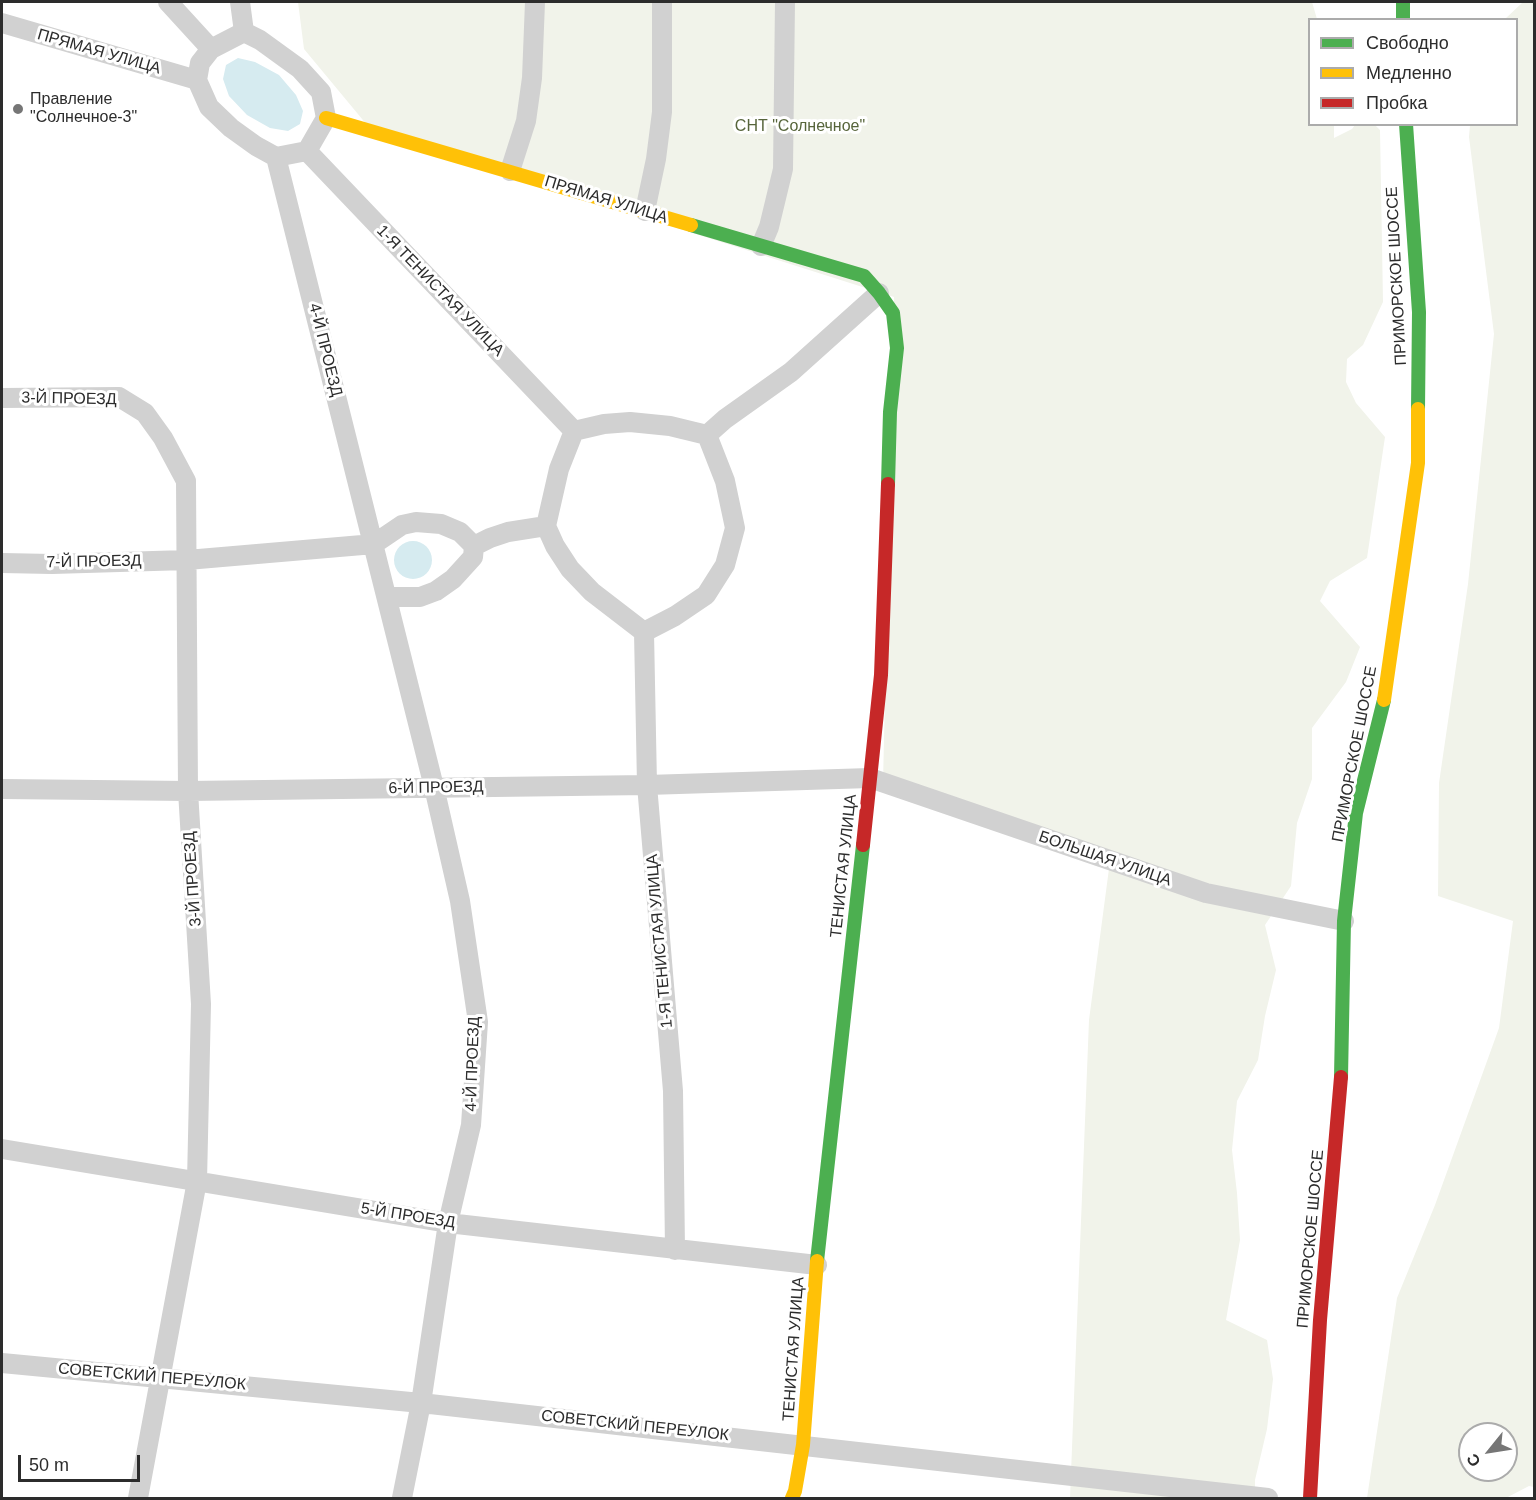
<!DOCTYPE html>
<meta charset="utf-8">
<style>
body{margin:0}
#map{position:relative;width:1536px;height:1500px;overflow:hidden;background:#fff;font-family:Arial,sans-serif}
canvas{display:block}
.frame{position:absolute;inset:0;border:3px solid #2c2c2c;pointer-events:none}
.legend{position:absolute;left:1308px;top:18px;width:210px;height:108px;box-sizing:border-box;background:#fff;border:2px solid #ababab;margin:0;padding:8px 10px;list-style:none;font-size:18px;color:#2c2c2c}
.legend li{display:flex;align-items:center;gap:12px;height:30px}
.legend b{width:30px;border:2px solid #ababab}
.north{position:absolute;left:1458px;top:1422px;width:60px;height:60px;box-sizing:border-box;background:#fff;border:2px solid #ababab;border-radius:50%;rotate:240deg;font-size:16px;font-weight:700;line-height:24px;text-align:center;color:#2c2c2c}
.north::after{content:'';display:block;margin:auto;width:21px;height:27px;background:#767676;clip-path:polygon(50% 0,100% 100%,50% 72%,0 100%)}
.scale{position:absolute;left:18px;top:1455px;width:122px;height:27px;box-sizing:border-box;border:3px solid #2c2c2c;border-top:0;padding-left:8px;font-size:18px;line-height:21px;white-space:nowrap;color:#2c2c2c;-webkit-text-stroke:4px #fff;paint-order:stroke}
</style>
<div id="map">
<canvas width="1536" height="1500"></canvas>
<div class="frame"></div>
<ul class="legend">
<li><b style="height:8px;background:#4caf50"></b>Свободно</li>
<li><b style="height:8px;background:#ffc107"></b>Медленно</li>
<li><b style="height:8px;background:#c62828"></b>Пробка</li>
</ul>
<div class="north">С</div>
<div class="scale">50 m</div>
</div>
<script>
const context = document.querySelector('canvas').getContext('2d');
context.lineJoin = 'round';
function paint(path, color) { context.fillStyle = color; context.fill(path, 'evenodd'); }
const shape = rows => new Path2D(rows.map(r => 'M' + r).join(''));
function stroke(path, color, width, dash) { context.strokeStyle = color; context.lineWidth = width; context.lineCap = dash ? 'butt' : 'round'; context.setLineDash(dash || []); context.stroke(path); }
function drawText(font, color, halo, rows, align = 'center') {
  context.font = font + ' Arial,sans-serif'; context.lineWidth = 6; context.setLineDash([]); context.textBaseline = 'middle'; context.strokeStyle = halo; context.fillStyle = color; for (const [text, x, y, turn = 0] of rows) {
    context.save(); context.translate(x, y); context.rotate((+turn || 0) * Math.PI / 180); context.textAlign = isNaN(turn) ? turn : align; if (halo) context.strokeText(text, 0, 0); context.fillText(text, 0, 0); context.restore();
  }
}
paint(shape([
 [298,2,1312,2,1317,19,1310,20,1310,124,1334,125,1334,138,1352,129,1355,125,1375,125,1380,130,1383,302,1363,345,1347,359,1346,382,1356,403,1385,437,1367,558,1330,581,1320,601,1360,647,1346,682,1312,728,1312,779,1297,823,1291,886,1265,925,1276,970,1265,1016,1258,1060,1237,1101,1232,1150,1237,1193,1240,1240,1226,1320,1267,1340,1273,1379,1267,1429,1255,1480,1255,1498,1070,1498,1089,1020,1110,861,883,783,894,297,372,131,304,49],
 [1523,2,1534,2,1534,1487,1529,1486,1506,1498,1367,1498,1397,1298,1435,1205,1499,1028,1513,921,1438,896,1439,783,1468,584,1494,334,1469,137,1470,125,1516,124,1516,20,1505,19],
 [1470,1434,1506,1434,1506,1470,1470,1470]
]), '#f1f3ea');
paint(shape([
 [238,58,255,62,279,75,296,95,303,111,300,124,288,131,270,128,247,115,229,96,223,79,226,65],
 '394 560a19 19 0 1 1 38 0a19 19 0 1 1-38 0Z'
]), '#d6ebf0');
stroke(shape([
 [168,2,211,49],
 [240,2,244,32],
 [2,23,197,80],
 [244,32,260,40,300,69,321,92,326,118,307,151,276,157,256,146,231,128,209,107,197,80,200,63,211,49,244,32],
 [307,151,574,431],
 [276,157,434,787,460,901,478,1022,471,1125,448,1223,421,1403,402,1498],
 [510,171,526,121,532,78,535,2],
 [645,211,656,159,662,112,662,2],
 [761,246,769,227,783,169,785,2],
 [2,398,119,397,145,413,163,438,186,481,188,791,201,1004,197,1181,138,1498],
 [630,422,670,426,707,435,725,481,735,528,725,565,706,595,675,616,644,632,592,592,570,569,555,546,546,526,559,469,574,431,604,424,630,422],
 [707,435,725,419,791,372,879,293],
 [474,546,490,538,508,532,546,526],
 [2,563,52,564,187,560,374,544,402,525,416,522,441,524,460,532,474,546,473,557,453,579,436,591,420,597,387,597],
 [644,632,647,785,673,1091,675,1250],
 [2,789,188,791,647,785,870,778,1206,893,1344,921],
 [2,1149,448,1223,817,1265],
 [2,1363,421,1403,1268,1498]
]), '#d1d1d1', 20);
stroke(shape([
 [1403,2,1403,20],
 [1406,124,1419,312,1418,409],
 [691,225,864,276,879,293,893,313,897,348,890,412,888,484],
 [1341,1077,1344,921,1356,813,1384,700],
 [817,1261,863,845]
]), '#4caf50', 14);
stroke(shape([
 [326,118,691,225],
 [1384,700,1418,463,1418,409],
 [792,1498,795,1491,803,1445,817,1261]
]), '#ffc107', 14);
stroke(shape([
 [863,845,881,675,888,484],
 [1310,1498,1320,1320,1341,1077]
]), '#c62828', 14);
for (const [x, y, r, color] of [
 [18,109,6,"#767676"]
]) { const dot = new Path2D(); dot.arc(x, y, r, 0, 2 * Math.PI); context.fillStyle = color; context.fill(dot); stroke(dot, '#fff', 2); }
drawText('16px', '#2c2c2c', '#fff', [
 ["ПРЯМАЯ УЛИЦА",99,52,16],
 ["ПРЯМАЯ УЛИЦА",606,200,17],
 ["ПРИМОРСКОЕ ШОССЕ",1397,276,-93],
 ["1-Я ТЕНИСТАЯ УЛИЦА",440,291,46],
 ["4-Й ПРОЕЗД",325,350,76],
 ["3-Й ПРОЕЗД",69,399,1],
 ["7-Й ПРОЕЗД",94,562,-1],
 ["ПРИМОРСКОЕ ШОССЕ",1355,754,-79],
 ["6-Й ПРОЕЗД",436,788,-1],
 ["БОЛЬШАЯ УЛИЦА",1105,859,19],
 ["ТЕНИСТАЯ УЛИЦА",844,866,-84],
 ["3-Й ПРОЕЗД",193,879,-94],
 ["1-Я ТЕНИСТАЯ УЛИЦА",660,941,-95],
 ["4-Й ПРОЕЗД",473,1064,-88],
 ["5-Й ПРОЕЗД",408,1216,9],
 ["ПРИМОРСКОЕ ШОССЕ",1311,1239,-85],
 ["ТЕНИСТАЯ УЛИЦА",794,1349,-86],
 ["СОВЕТСКИЙ ПЕРЕУЛОК",152,1377,5],
 ["СОВЕТСКИЙ ПЕРЕУЛОК",635,1426,6]
]);
drawText('16px', '#2c2c2c', '#fff', [
 ["Правление",30,100],
 ["\"Солнечное-3\"",30,118]
], 'left');
drawText('16px', '#57653b', '#fff', [
 ["СНТ \"Солнечное\"",800,127]
]);
</script>
